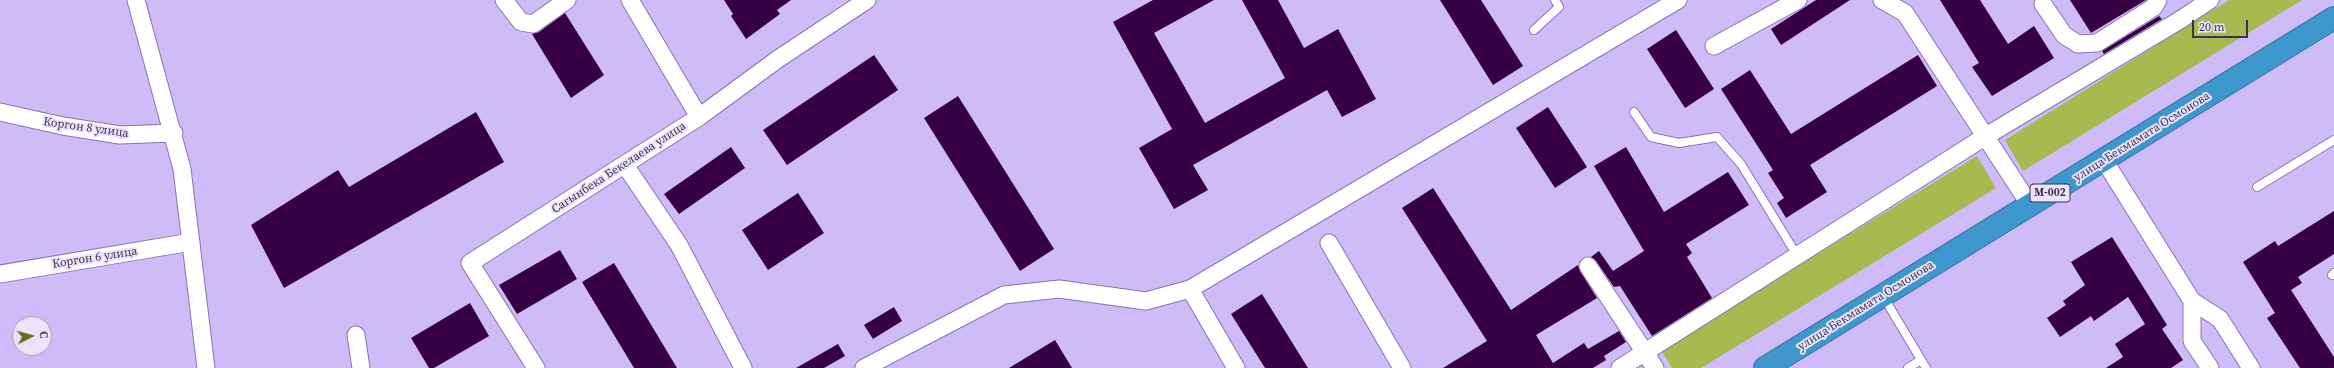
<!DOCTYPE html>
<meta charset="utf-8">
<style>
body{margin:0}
#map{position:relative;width:2334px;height:368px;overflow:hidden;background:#cebbf7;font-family:"Source Serif 4",serif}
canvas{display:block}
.north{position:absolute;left:12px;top:316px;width:40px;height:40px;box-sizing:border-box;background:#eae3fa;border:1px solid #a49cb6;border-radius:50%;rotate:84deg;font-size:11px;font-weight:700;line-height:16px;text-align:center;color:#3c3250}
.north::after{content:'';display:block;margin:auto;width:14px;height:18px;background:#616f1a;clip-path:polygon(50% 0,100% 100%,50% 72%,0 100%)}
.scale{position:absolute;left:2192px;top:20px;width:56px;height:18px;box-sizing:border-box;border:2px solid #3c3250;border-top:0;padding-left:5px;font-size:12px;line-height:14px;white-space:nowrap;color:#3c3250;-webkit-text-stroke:3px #eae3fa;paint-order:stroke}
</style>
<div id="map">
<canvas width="2334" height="368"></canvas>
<div class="north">С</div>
<div class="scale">20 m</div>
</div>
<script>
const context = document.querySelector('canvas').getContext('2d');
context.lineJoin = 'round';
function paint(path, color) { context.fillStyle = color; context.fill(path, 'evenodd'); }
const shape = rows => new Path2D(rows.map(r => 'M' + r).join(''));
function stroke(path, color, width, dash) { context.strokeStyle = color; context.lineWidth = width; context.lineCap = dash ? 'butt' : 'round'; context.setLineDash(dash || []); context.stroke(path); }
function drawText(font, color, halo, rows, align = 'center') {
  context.font = font + ' "Source Serif 4",serif'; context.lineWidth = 4; context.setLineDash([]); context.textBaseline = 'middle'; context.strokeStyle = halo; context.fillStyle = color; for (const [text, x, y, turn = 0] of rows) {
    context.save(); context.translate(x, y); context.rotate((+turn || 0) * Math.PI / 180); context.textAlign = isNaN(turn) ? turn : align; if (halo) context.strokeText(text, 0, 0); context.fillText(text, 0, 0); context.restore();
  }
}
paint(shape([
 [2229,0,2302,0,2023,171,2005,140],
 [1977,156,1996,188,1701,368,1672,368,1661,350]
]), '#a6ba50');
paint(shape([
 [724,0,791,0,777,10,780,14,746,39,731,16,733,14],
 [1153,0,1214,0,1154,33,1205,123,1285,78,1242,0,1278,0,1304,48,1338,29,1376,99,1342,117,1327,90,1193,165,1208,190,1174,209,1139,148,1172,129,1113,22],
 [1440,0,1481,0,1523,66,1493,85],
 [1816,0,1850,0,1781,45,1771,29],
 [1940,0,1980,0,2008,44,2034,26,2054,58,1992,96,1972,67,1979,63],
 [2070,0,2146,0,2091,33],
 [565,13,604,75,571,98,532,34,539,32],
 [2159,16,2162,19,2104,54,2102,51],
 [1676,30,1714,89,1685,108,1647,49],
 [874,55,898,90,787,165,763,130],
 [1918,55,1937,86,1810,165,1827,192,1786,218,1777,203,1784,198,1768,173,1773,170,1721,89,1750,70,1791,134],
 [958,96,1054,249,1020,271,924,118],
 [1548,107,1587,167,1555,188,1516,128],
 [476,112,504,162,284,288,251,225,338,170,349,187],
 [731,147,745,168,679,214,664,194],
 [1626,147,1664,212,1728,172,1749,205,1686,244,1692,253,1687,257,1712,298,1652,336,1620,286,1614,287,1596,261,1591,257,1599,251,1613,271,1644,251,1594,166],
 [1433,188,1511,310,1578,265,1580,271,1597,298,1536,335,1553,363,1584,343,1588,349,1619,331,1626,342,1604,356,1606,360,1593,368,1443,368,1487,341,1402,208],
 [798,193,824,233,768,270,742,230],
 [2334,211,2334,254,2298,277,2302,283,2291,290,2334,357,2334,368,2300,368,2267,318,2275,313,2243,262,2275,241,2278,246],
 [2112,237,2167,325,2162,329,2183,360,2171,368,2106,368,2123,357,2115,344,2145,324,2128,297,2094,321,2091,316,2060,337,2047,318,2066,305,2063,301,2085,285,2071,262],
 [560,250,577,279,517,314,499,285],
 [614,263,677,368,634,368,582,282],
 [1262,294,1308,368,1265,368,1231,314],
 [470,303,489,336,434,368,429,368,411,338],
 [894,307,902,321,873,339,864,325],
 [1055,340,1072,368,1009,368],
 [838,344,845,356,824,368,796,368]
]), '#370044');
const lane = shape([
 [1534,30,1559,7,1555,0],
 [1634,112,1651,137,1679,143,1717,137,1741,164,1798,257],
 [2257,187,2334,140],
 [2332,275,2334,273],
 [1883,296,1926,368],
 [1908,368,1921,360]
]);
const street = shape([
 [136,0,182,169,206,368],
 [504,0,521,22,533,24,567,0],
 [630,0,699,117],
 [1882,0,1905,13,2030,205],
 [2043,4,2064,35,2078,44,2097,43,2154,7,2158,0],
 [1714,46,1798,0],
 [0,112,63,126,120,135,174,133],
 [2104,160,2192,301,2220,319,2251,368],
 [625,165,679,245,743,368],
 [1329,243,1402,368],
 [1588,266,1655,368],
 [0,274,191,242],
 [1190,289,1236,368],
 [2192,301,2192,341,2210,368],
 [356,335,361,368],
 [536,368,470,263,699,117,778,59,867,0],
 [864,368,1004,295,1059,289,1146,301,1190,289,1678,0],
 [1620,368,1986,136,2180,20,2210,0]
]);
const highway = shape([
 [1765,368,2334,18]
]);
stroke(lane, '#8a73b8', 10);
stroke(street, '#8a73b8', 19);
stroke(highway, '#3d74a1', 24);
stroke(lane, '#fff', 8);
stroke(street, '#fff', 17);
stroke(highway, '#3d97cd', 22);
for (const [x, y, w] of [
 [2050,193,40]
]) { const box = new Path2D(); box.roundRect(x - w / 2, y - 9, w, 18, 3); context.fillStyle = '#eae3fa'; context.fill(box); stroke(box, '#3c3250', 1); }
drawText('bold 11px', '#3c3250', null, [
 ["M-002",2050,193]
]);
drawText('12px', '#3c3250', '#eae3fa', [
 ["Коргон 8 улица",86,128,8],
 ["улица Бекмамата Осмонова",2142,137,-32],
 ["Сагынбека Бекелаева улица",619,168,-33],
 ["Коргон 6 улица",95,258,-9],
 ["улица Бекмамата Осмонова",1866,306,-32]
]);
</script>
